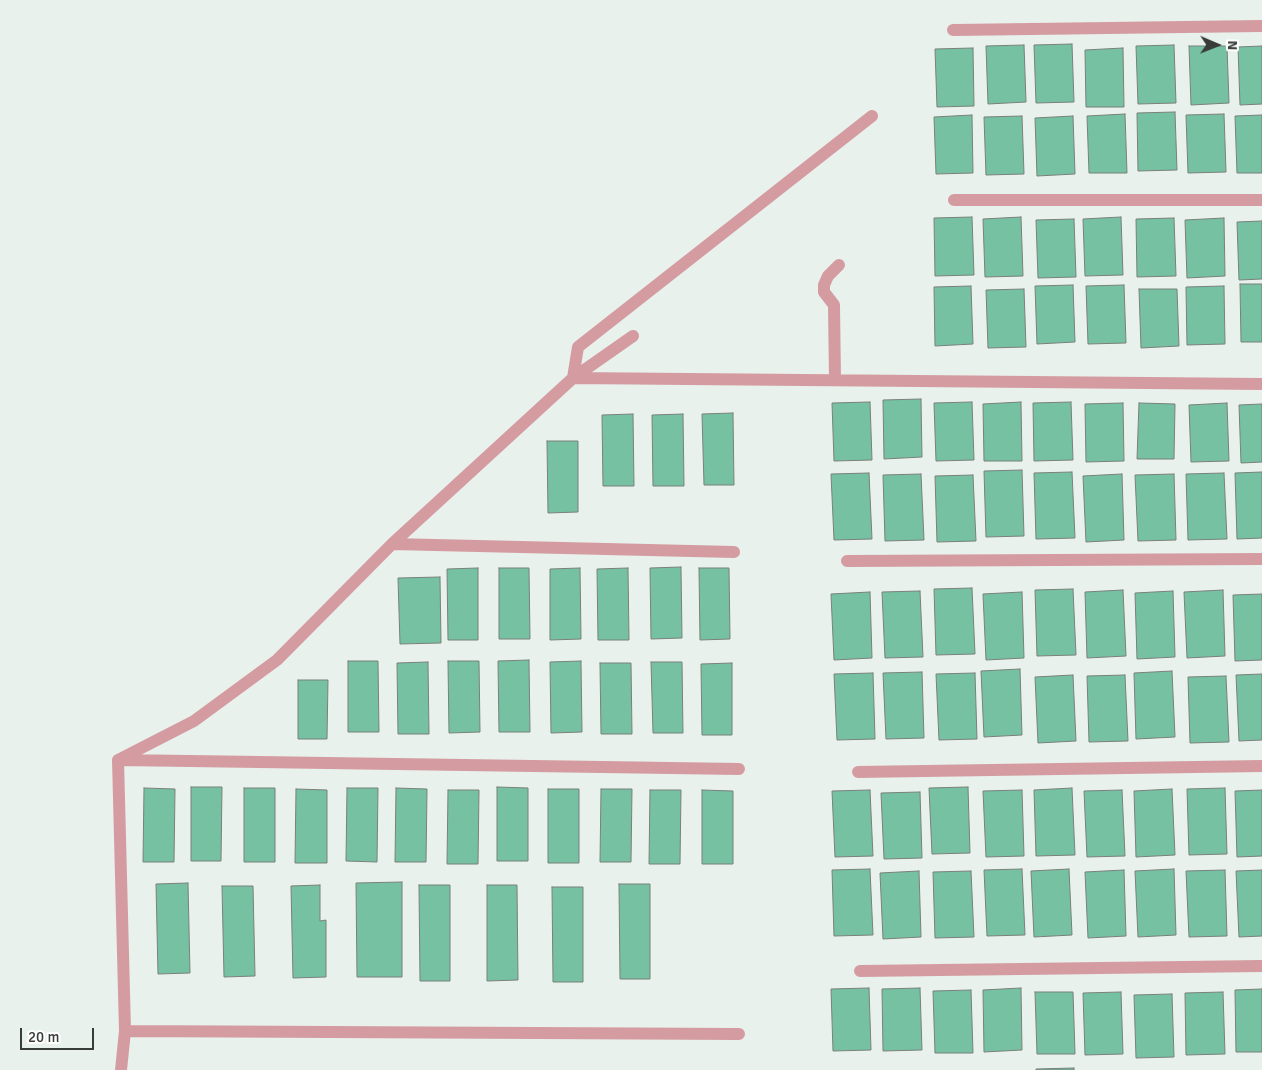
<!DOCTYPE html>
<style>
body{margin:0}
#map{position:relative;width:1262px;height:1070px;overflow:hidden;background:#e9f1ed;font-family:Signika,sans-serif}
canvas{display:block}
.north{position:absolute;left:1192px;top:20px;width:50px;height:50px;-webkit-text-stroke:4px #fff;paint-order:stroke;rotate:91deg;font-size:14px;font-weight:700;line-height:20px;text-align:center;color:#373b39}
.north::after{content:'';display:block;margin:auto;width:18px;height:22px;background:#373b39;clip-path:polygon(50% 0,100% 100%,50% 72%,0 100%)}
.scale{position:absolute;left:20px;top:1028px;width:74px;height:22px;box-sizing:border-box;border:2px solid #373b39;border-top:0;padding-left:6px;font-size:15px;line-height:18px;white-space:nowrap;color:#373b39;-webkit-text-stroke:4px #fff;paint-order:stroke}
</style>
<div id="map">
<canvas width="1262" height="1070"></canvas>
<div class="north">N</div>
<div class="scale">20 m</div>
</div>
<script>
const context = document.querySelector('canvas').getContext('2d');
context.lineJoin = 'round';
function paint(path, color) { context.fillStyle = color; context.fill(path, 'evenodd'); }
const shape = rows => new Path2D(rows.map(r => 'M' + r).join(''));
function stroke(path, color, width, dash) { context.strokeStyle = color; context.lineWidth = width; context.lineCap = dash ? 'butt' : 'round'; context.setLineDash(dash || []); context.stroke(path); }
const building = shape([
 [1072,44,1074,102,1036,103,1034,45,1072,44],
 [1024,45,1026,102,988,104,986,46,1024,45],
 [1174,45,1176,103,1138,104,1136,46,1174,45],
 [1189,46,1227,46,1229,103,1191,105,1189,46],
 [1262,46,1262,104,1240,105,1238,47,1262,46],
 [973,48,974,106,937,107,935,49,973,48],
 [1123,48,1124,107,1086,107,1085,50,1123,48],
 [1175,112,1177,170,1138,171,1137,113,1175,112],
 [1125,114,1127,173,1089,173,1087,116,1125,114],
 [1224,114,1226,172,1188,173,1186,115,1224,114],
 [972,115,973,173,936,174,934,117,972,115],
 [1262,115,1262,173,1237,173,1235,116,1262,115],
 [1022,116,1024,174,986,175,984,117,1022,116],
 [1073,116,1075,174,1037,176,1035,118,1073,116],
 [972,217,974,275,935,276,934,218,972,217],
 [1021,217,1023,276,985,277,983,219,1021,217],
 [1121,217,1123,275,1085,276,1083,219,1121,217],
 [1174,218,1176,276,1137,277,1136,219,1174,218],
 [1224,218,1225,276,1187,278,1185,220,1224,218],
 [1074,219,1076,277,1038,278,1036,220,1074,219],
 [1262,221,1262,279,1239,280,1237,222,1262,221],
 [1240,284,1262,284,1262,342,1241,342,1240,284],
 [1073,285,1075,342,1037,344,1035,286,1073,285],
 [1124,285,1126,343,1088,344,1086,286,1124,285],
 [971,286,973,344,935,346,934,287,971,286],
 [1224,286,1225,344,1187,345,1186,287,1224,286],
 [1024,289,1026,347,988,348,986,290,1024,289],
 [1139,289,1177,289,1179,346,1141,348,1139,289],
 [921,399,922,457,884,459,883,400,921,399],
 [870,402,872,460,834,461,832,403,870,402],
 [972,402,974,460,936,461,934,403,972,402],
 [1021,402,1022,461,984,461,983,404,1021,402],
 [1071,402,1073,460,1034,461,1033,403,1071,402],
 [1123,403,1124,461,1086,462,1085,404,1123,403],
 [1139,403,1175,404,1174,459,1137,459,1139,403],
 [1227,403,1229,461,1191,462,1189,405,1227,403],
 [1262,404,1262,462,1241,463,1239,405,1262,404],
 [733,413,734,485,704,485,702,414,733,413],
 [633,414,634,486,603,486,602,415,633,414],
 [683,414,684,486,653,486,652,415,683,414],
 [547,441,578,441,578,512,548,513,547,441],
 [1022,470,1024,536,986,537,984,471,1022,470],
 [1072,472,1075,538,1036,539,1034,473,1072,472],
 [1262,472,1262,538,1237,539,1235,473,1262,472],
 [869,473,872,539,834,540,831,474,869,473],
 [1224,473,1227,539,1188,540,1186,474,1224,473],
 [921,474,924,540,885,541,883,475,921,474],
 [1122,474,1124,540,1086,542,1083,476,1122,474],
 [1174,474,1176,540,1138,541,1135,475,1174,474],
 [973,475,976,541,937,542,935,476,973,475],
 [681,567,682,638,651,639,650,568,681,567],
 [478,568,478,640,448,640,447,569,478,568],
 [499,568,529,568,530,639,499,639,499,568],
 [580,568,581,639,550,640,550,569,580,568],
 [628,568,629,640,598,640,597,569,628,568],
 [699,568,729,568,730,639,700,640,699,568],
 [440,577,441,643,400,644,398,578,440,577],
 [972,588,975,654,936,655,934,589,972,588],
 [1073,589,1076,655,1037,656,1035,590,1073,589],
 [1123,590,1126,656,1087,658,1085,592,1123,590],
 [1223,590,1225,656,1187,658,1184,592,1223,590],
 [920,591,923,657,885,658,882,592,920,591],
 [1173,591,1175,657,1137,659,1135,593,1173,591],
 [870,592,872,658,834,660,831,594,870,592],
 [1022,592,1024,658,986,660,983,594,1022,592],
 [1262,594,1262,660,1235,661,1233,595,1262,594],
 [529,660,530,732,499,732,498,661,529,660],
 [348,661,378,661,379,732,348,732,348,661],
 [448,661,479,661,480,732,449,733,448,661],
 [581,661,582,732,551,733,550,662,581,661],
 [428,662,429,734,398,734,397,663,428,662],
 [651,662,682,662,683,733,653,733,651,662],
 [600,663,631,663,632,734,601,734,600,663],
 [732,663,732,735,702,735,701,664,732,663],
 [1020,669,1022,735,984,737,981,671,1020,669],
 [1172,671,1175,737,1136,739,1134,673,1172,671],
 [922,672,924,738,886,739,883,673,922,672],
 [873,673,875,739,837,740,834,674,873,673],
 [975,673,977,739,939,740,936,674,975,673],
 [1262,674,1262,740,1239,741,1236,675,1262,674],
 [1073,675,1076,741,1038,743,1035,677,1073,675],
 [1125,675,1128,741,1089,742,1087,676,1125,675],
 [1226,676,1229,742,1190,743,1188,677,1226,676],
 [298,680,328,680,327,739,298,739,298,680],
 [191,787,222,787,221,861,191,861,191,787],
 [497,787,528,788,528,861,497,861,497,787],
 [968,787,970,853,932,854,929,788,968,787],
 [144,788,175,789,174,862,143,862,144,788],
 [244,788,275,788,275,862,244,862,244,788],
 [347,788,378,788,377,862,346,861,347,788],
 [396,788,427,789,426,862,395,862,396,788],
 [1072,788,1075,855,1036,856,1034,790,1072,788],
 [1225,788,1227,854,1189,855,1187,789,1225,788],
 [296,789,327,790,327,863,295,863,296,789],
 [548,789,579,789,579,863,548,863,548,789],
 [601,789,632,789,631,862,600,862,601,789],
 [1172,789,1175,855,1136,857,1134,791,1172,789],
 [448,790,479,790,478,864,447,864,448,790],
 [650,790,681,790,680,864,649,864,650,790],
 [702,790,733,791,733,864,702,864,702,790],
 [870,790,873,856,835,857,832,791,870,790],
 [1022,790,1024,856,986,857,983,791,1022,790],
 [1122,790,1125,856,1087,857,1084,791,1122,790],
 [1262,790,1262,856,1237,857,1235,791,1262,790],
 [920,792,922,858,884,859,881,793,920,792],
 [870,869,873,935,834,936,832,870,870,869],
 [1022,869,1025,935,987,936,984,870,1022,869],
 [1069,869,1072,935,1034,937,1031,871,1069,869],
 [1174,869,1176,935,1138,937,1135,871,1174,869],
 [1124,870,1126,936,1088,938,1085,872,1124,870],
 [1225,870,1227,936,1189,937,1186,871,1225,870],
 [1262,870,1262,936,1239,937,1236,871,1262,870],
 [919,871,921,937,883,939,880,873,919,871],
 [971,871,974,937,935,938,933,872,971,871],
 [402,882,402,977,357,977,356,883,402,882],
 [188,883,190,973,158,974,156,884,188,883],
 [619,884,650,884,650,979,620,979,619,884],
 [320,885,320,921,326,920,326,977,293,978,291,886,320,885],
 [419,885,450,885,450,981,420,981,419,885],
 [487,885,517,885,518,980,487,981,487,885],
 [222,886,253,886,255,976,224,977,222,886],
 [552,887,583,887,583,982,553,982,552,887],
 [869,988,871,1050,833,1051,831,989,869,988],
 [920,988,922,1050,883,1051,882,989,920,988],
 [1021,988,1022,1050,984,1052,983,990,1021,988],
 [1262,989,1262,1052,1236,1052,1235,990,1262,989],
 [971,990,973,1053,935,1053,933,991,971,990],
 [1035,992,1073,992,1075,1054,1037,1054,1035,992],
 [1121,992,1123,1054,1085,1055,1083,993,1121,992],
 [1223,992,1225,1054,1186,1055,1185,993,1223,992],
 [1172,994,1174,1057,1136,1058,1134,995,1172,994],
 [1074,1068,1074,1070,1036,1070,1036,1069,1074,1068]
]);
paint(building, '#76c1a1');
stroke(building, '#79807c', 1);
stroke(shape([
 [953,30,1262,26],
 [954,200,1262,200],
 [573,378,578,347,872,116],
 [573,378,633,336],
 [835,380,834,305,824,292,824,285,828,276,839,265],
 [392,544,734,552],
 [847,561,1262,559],
 [118,760,194,721,277,660,392,544,573,378,1262,384],
 [118,760,125,1031,121,1070],
 [121,760,739,769],
 [858,772,1262,766],
 [860,971,1262,966],
 [125,1031,739,1034]
]), '#d49ca1', 12);
</script>
